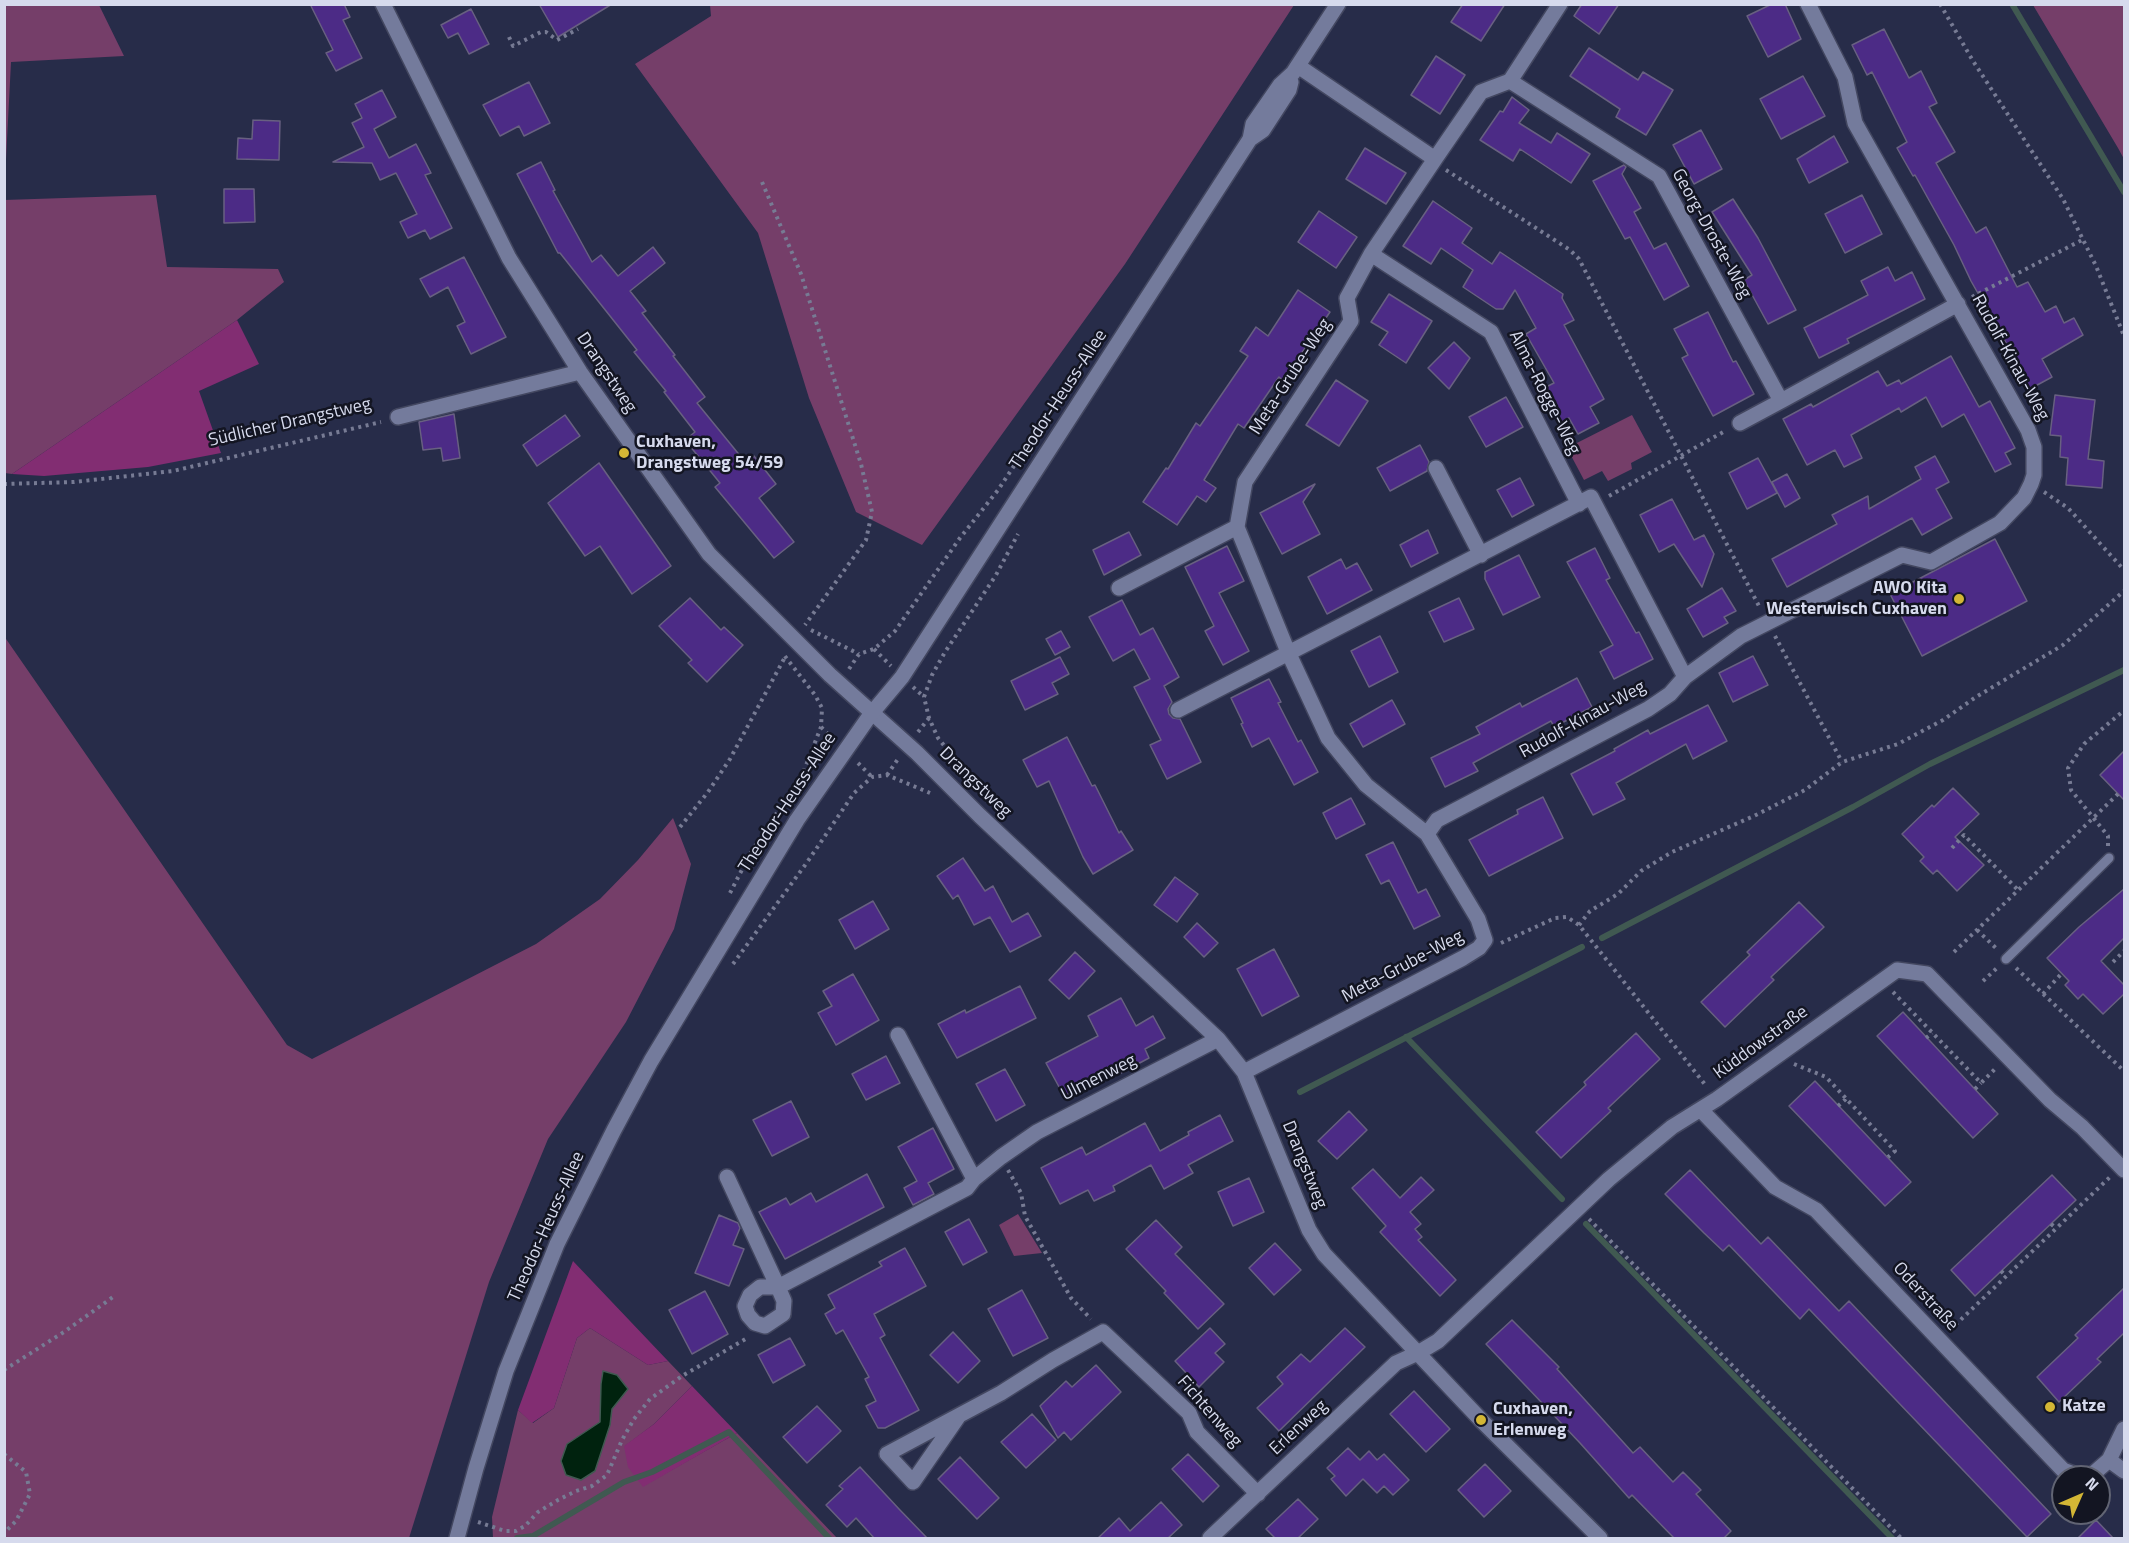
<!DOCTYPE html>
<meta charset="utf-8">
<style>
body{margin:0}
#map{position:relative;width:2129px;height:1543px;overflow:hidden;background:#272c49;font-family:"Titillium Web",sans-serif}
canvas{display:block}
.frame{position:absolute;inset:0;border:6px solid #d6daed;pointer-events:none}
.north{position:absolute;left:2051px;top:1465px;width:60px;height:60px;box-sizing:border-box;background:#131522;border:2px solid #616473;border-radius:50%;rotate:45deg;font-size:16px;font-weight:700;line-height:24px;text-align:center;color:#d6daed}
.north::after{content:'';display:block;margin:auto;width:21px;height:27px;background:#d3b635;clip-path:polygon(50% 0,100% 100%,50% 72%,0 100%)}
</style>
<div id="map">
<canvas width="2129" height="1543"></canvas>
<div class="frame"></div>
<div class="north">N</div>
</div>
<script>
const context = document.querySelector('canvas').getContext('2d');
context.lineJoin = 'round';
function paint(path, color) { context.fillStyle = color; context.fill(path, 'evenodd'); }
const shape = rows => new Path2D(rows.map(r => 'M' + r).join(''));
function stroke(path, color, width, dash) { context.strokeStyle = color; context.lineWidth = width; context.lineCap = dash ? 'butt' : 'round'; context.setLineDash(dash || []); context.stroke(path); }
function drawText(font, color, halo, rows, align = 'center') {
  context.font = font + ' "Titillium Web",sans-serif'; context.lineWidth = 5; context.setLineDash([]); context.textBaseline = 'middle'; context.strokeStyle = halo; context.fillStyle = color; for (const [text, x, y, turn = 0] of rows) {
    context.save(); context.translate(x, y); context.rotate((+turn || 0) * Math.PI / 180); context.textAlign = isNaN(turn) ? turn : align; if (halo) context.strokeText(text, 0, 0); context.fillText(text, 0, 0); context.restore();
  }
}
paint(shape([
 [5,4,99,5,124,56,11,62,5,179],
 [710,5,710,4,1294,5,1125,264,922,545,856,512,809,398,758,233,635,64,711,16],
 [2033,5,2124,5,2124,159,2118,148],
 [156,195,167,267,278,269,284,282,237,320,12,474,5,473,4,200],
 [1632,415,1652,452,1631,463,1632,469,1608,481,1602,471,1584,480,1567,448],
 [4,636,287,1045,312,1059,536,944,600,899,638,860,673,818,691,864,674,929,626,1022,548,1139,489,1282,409,1538,5,1538],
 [1018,1214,1042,1253,1014,1256,999,1225],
 [590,1328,648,1365,668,1361,692,1386,654,1424,625,1446,643,1486,737,1433,837,1538,493,1538,492,1517,518,1410,533,1423,554,1408,577,1338]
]), '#753e69');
paint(shape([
 [237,320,259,364,199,391,221,453,148,467,44,476,12,474],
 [573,1261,668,1361,648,1365,590,1328,577,1338,554,1408,532,1423,518,1410],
 [692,1386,737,1433,643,1487,628,1467,624,1446,654,1424]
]), '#822d72');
const water = shape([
 [603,1371,617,1375,628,1389,612,1409,610,1425,595,1471,581,1480,566,1475,561,1461,567,1444,600,1422,601,1384,603,1371]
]);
paint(water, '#00220e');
stroke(water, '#405951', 1.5);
stroke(shape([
 [2012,4,2124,192],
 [1602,938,1853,807,1930,764,2124,670],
 [1406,1037,1562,1199],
 [1300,1092,1582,947],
 [1586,1224,1892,1538],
 [517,1538,533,1536,624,1482,652,1472,729,1432,829,1538]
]), '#405951', 6);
const building = shape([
 [310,4,344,4,350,17,343,20,362,58,336,71,326,53,333,50,310,4],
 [539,4,612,4,558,37,539,4],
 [1463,4,1505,4,1481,41,1451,22,1463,4],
 [1582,4,1619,4,1599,34,1574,16,1582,4],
 [1772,4,1785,4,1801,39,1768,57,1747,16,1772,4],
 [471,9,489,44,469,54,458,33,448,38,441,25,471,9],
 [1884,29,1909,78,1921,71,1937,103,1929,107,1955,152,1936,163,1976,233,1986,227,2017,287,2028,282,2045,312,2056,306,2064,323,2074,318,2083,335,2042,359,2052,377,2028,390,2009,357,2013,355,1971,281,1954,245,1915,175,1913,176,1897,148,1907,142,1872,72,1867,75,1852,45,1884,29],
 [1589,48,1638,80,1643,72,1673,90,1646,135,1616,117,1620,109,1570,76,1589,48],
 [1436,56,1465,75,1440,114,1411,95,1436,56],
 [1803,76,1825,116,1781,139,1760,99,1803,76],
 [529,82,550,123,524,136,519,126,500,136,483,105,529,82],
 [382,90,396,117,374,129,389,158,416,144,431,173,425,175,452,228,430,239,425,230,408,238,400,222,417,214,396,173,380,180,372,163,333,162,364,147,352,123,362,118,355,104,382,90],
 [1512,97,1529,110,1519,123,1551,143,1557,133,1590,154,1571,183,1520,149,1513,161,1480,140,1500,111,1503,112,1512,97],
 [253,120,280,121,279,160,237,159,238,138,252,139,253,120],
 [1701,130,1722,169,1694,184,1673,145,1701,130],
 [1834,136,1848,162,1809,183,1797,159,1834,136],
 [1365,148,1406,173,1386,204,1346,179,1365,148],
 [541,162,555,190,553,191,592,262,601,255,618,276,653,247,665,263,630,291,646,311,642,313,675,355,673,356,705,397,697,403,746,463,754,456,776,484,759,498,794,542,774,558,715,487,720,483,685,440,695,432,664,392,666,391,634,352,637,350,560,253,558,253,517,174,541,162],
 [1624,165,1626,167,1622,174,1641,208,1634,212,1654,249,1666,243,1689,286,1664,300,1630,237,1625,239,1593,181,1624,165],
 [224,189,254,189,255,222,224,223,224,189],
 [1862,195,1882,234,1845,253,1825,214,1862,195],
 [1733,199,1758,238,1796,310,1768,324,1744,280,1752,275,1712,212,1733,199],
 [1433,201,1472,228,1462,243,1492,264,1500,252,1563,294,1562,298,1574,320,1564,325,1604,399,1590,407,1599,423,1578,434,1569,418,1562,422,1544,388,1554,383,1526,334,1536,328,1515,290,1503,309,1496,309,1463,287,1473,270,1441,248,1431,264,1403,246,1433,201],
 [1319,211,1357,237,1336,268,1298,242,1319,211],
 [464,257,506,337,471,354,457,326,465,322,448,287,430,297,420,279,464,257],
 [1888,267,1895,281,1912,272,1925,299,1847,339,1849,343,1819,358,1804,328,1868,295,1861,281,1888,267],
 [1298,290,1330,312,1283,380,1279,377,1244,428,1238,424,1204,480,1216,488,1206,502,1197,496,1177,525,1143,502,1166,468,1168,469,1196,423,1200,426,1248,356,1240,351,1256,327,1268,336,1298,290],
 [1389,294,1432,321,1406,363,1379,345,1388,332,1371,322,1389,294],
 [1708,312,1733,362,1736,361,1754,394,1713,416,1682,358,1688,355,1674,329,1708,312],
 [1454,342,1470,358,1449,389,1428,368,1454,342],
 [1951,356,1979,407,1990,401,2015,448,2005,453,2011,464,1995,472,1964,414,1942,427,1926,397,1901,412,1899,408,1851,435,1862,458,1844,467,1835,450,1807,465,1783,419,1811,404,1813,407,1878,371,1887,386,1899,380,1901,384,1951,356],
 [1336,380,1368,401,1339,446,1306,425,1336,380],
 [2055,395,2095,400,2088,459,2104,461,2102,488,2066,485,2068,458,2060,457,2061,436,2050,435,2055,395],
 [1506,397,1523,427,1486,447,1469,417,1506,397],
 [454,414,460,458,443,461,441,448,423,450,419,422,454,414],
 [565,415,580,436,537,466,523,445,565,415],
 [1420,445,1429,462,1427,471,1390,491,1377,468,1420,445],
 [1935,456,1949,482,1936,489,1952,518,1922,535,1912,518,1787,587,1772,559,1837,524,1832,515,1868,496,1869,509,1921,479,1915,467,1935,456],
 [1758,458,1777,493,1747,509,1729,473,1758,458],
 [599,463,671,566,632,594,600,546,585,556,548,503,599,463],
 [1787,474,1800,498,1785,507,1772,482,1787,474],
 [1520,478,1534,505,1512,517,1497,490,1520,478],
 [1315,484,1303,502,1320,534,1282,554,1260,513,1315,484],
 [1672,499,1694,540,1704,535,1714,554,1702,587,1674,544,1659,552,1640,515,1672,499],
 [1428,530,1438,553,1411,567,1400,545,1428,530],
 [1129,532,1141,555,1104,575,1093,550,1129,532],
 [1995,539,2027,601,1922,656,1890,594,1995,539],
 [1227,546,1244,581,1219,593,1249,651,1223,665,1205,631,1214,626,1185,567,1227,546],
 [1595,548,1610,578,1606,580,1636,633,1639,632,1653,659,1614,679,1600,652,1613,645,1567,562,1595,548],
 [1519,555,1540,597,1503,615,1485,579,1485,572,1519,555],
 [1341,559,1346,569,1357,563,1372,590,1327,614,1308,577,1341,559],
 [1722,588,1736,611,1724,617,1728,623,1703,637,1687,609,1722,588],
 [690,598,721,630,724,627,743,645,707,682,688,663,692,660,659,626,690,598],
 [1459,598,1474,629,1444,642,1429,612,1459,598],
 [1122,600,1140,635,1153,628,1179,677,1164,686,1172,702,1168,709,1169,714,1173,718,1180,719,1201,762,1167,779,1150,745,1161,740,1134,687,1150,679,1134,649,1113,661,1089,617,1122,600],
 [1061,631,1070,647,1055,655,1046,639,1061,631],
 [1380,636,1398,672,1369,687,1351,651,1380,636],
 [1753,656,1768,685,1733,702,1719,673,1753,656],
 [1060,657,1069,674,1052,683,1058,694,1025,710,1011,681,1060,657],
 [1577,678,1592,707,1554,727,1551,721,1473,763,1478,771,1445,787,1431,758,1480,734,1476,727,1520,703,1522,707,1577,678],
 [1269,679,1281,702,1278,703,1298,742,1301,740,1318,772,1294,785,1269,738,1252,747,1241,724,1243,723,1231,698,1269,679],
 [1392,700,1405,724,1363,747,1350,724,1392,700],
 [1708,705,1727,741,1693,759,1686,744,1616,783,1625,799,1593,815,1571,774,1615,751,1614,749,1648,730,1650,734,1708,705],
 [1067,737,1092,786,1095,785,1119,833,1121,831,1133,850,1093,874,1083,857,1049,781,1037,787,1023,760,1067,737],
 [2124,751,2124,800,2100,775,2124,751],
 [1953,788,1979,814,1955,837,1984,865,1957,891,1937,870,1933,874,1920,861,1924,857,1902,834,1932,805,1934,807,1953,788],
 [1543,797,1563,838,1489,876,1469,840,1518,814,1517,810,1543,797],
 [1351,798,1365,824,1336,839,1323,813,1351,798],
 [1393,842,1418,893,1426,889,1440,916,1414,929,1389,880,1381,884,1366,855,1393,842],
 [963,858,985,891,993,886,1012,922,1028,913,1041,936,1010,952,990,917,974,925,958,895,953,899,937,876,963,858],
 [1175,877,1198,894,1177,922,1154,905,1175,877],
 [2124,889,2124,938,2101,961,2124,985,2124,994,2103,1014,2083,994,2078,999,2065,985,2069,981,2047,958,2079,927,2124,889],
 [873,901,889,929,855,949,839,920,873,901],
 [1799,902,1824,927,1771,977,1774,980,1725,1027,1701,1002,1750,955,1747,952,1799,902],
 [1197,923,1218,943,1204,957,1184,937,1197,923],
 [1274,949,1299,996,1262,1016,1237,969,1274,949],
 [1075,952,1095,971,1069,999,1049,980,1075,952],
 [853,974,879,1020,836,1045,818,1013,832,1006,823,991,853,974],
 [1020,986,1036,1018,957,1058,938,1024,965,1010,966,1013,1020,986],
 [1121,998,1136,1026,1153,1016,1165,1038,1145,1049,1149,1058,1119,1074,1116,1068,1064,1096,1046,1063,1098,1036,1088,1016,1121,998],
 [1903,1012,1998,1114,1973,1138,1877,1036,1903,1012],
 [1636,1033,1660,1059,1608,1108,1611,1111,1561,1158,1536,1132,1586,1085,1584,1082,1636,1033],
 [886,1056,900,1083,866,1100,852,1074,886,1056],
 [1005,1069,1025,1105,996,1121,976,1084,1005,1069],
 [1815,1081,1911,1182,1885,1206,1789,1106,1815,1081],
 [791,1101,809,1137,772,1156,753,1120,791,1101],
 [1349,1111,1367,1130,1337,1159,1318,1141,1349,1111],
 [1220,1115,1233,1141,1188,1165,1193,1173,1164,1189,1151,1165,1113,1186,1115,1191,1094,1201,1088,1190,1060,1204,1041,1168,1082,1147,1086,1155,1145,1123,1160,1151,1189,1135,1188,1132,1220,1115],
 [933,1128,954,1169,928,1183,934,1194,913,1205,904,1188,917,1181,898,1147,933,1128],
 [1373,1169,1400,1198,1421,1177,1434,1190,1410,1212,1421,1224,1415,1229,1422,1237,1418,1240,1456,1280,1440,1296,1380,1232,1386,1226,1352,1188,1373,1169],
 [1690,1170,1761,1244,1768,1237,1839,1311,1849,1301,2051,1514,2027,1537,1809,1309,1800,1319,1729,1245,1723,1251,1704,1233,1665,1194,1690,1170],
 [867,1174,884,1207,785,1259,759,1212,786,1198,790,1205,811,1193,816,1202,867,1174],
 [2052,1175,2076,1200,1975,1296,1951,1270,2052,1175],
 [1249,1178,1264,1212,1233,1226,1218,1192,1249,1178],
 [719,1215,738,1223,740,1228,733,1245,744,1249,729,1286,695,1273,719,1215],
 [969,1219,987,1252,963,1265,945,1232,969,1219],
 [1156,1220,1182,1247,1175,1254,1224,1304,1198,1329,1164,1293,1166,1291,1126,1249,1156,1220],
 [1275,1243,1301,1270,1274,1295,1249,1268,1275,1243],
 [905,1248,926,1286,874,1314,885,1335,880,1338,919,1410,885,1428,878,1428,866,1406,876,1401,865,1379,869,1377,843,1330,836,1334,825,1314,835,1308,828,1295,882,1266,879,1262,905,1248],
 [2124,1288,2124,1333,2097,1359,2101,1362,2059,1402,2037,1377,2078,1338,2075,1335,2124,1288],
 [1022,1290,1048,1338,1013,1356,988,1309,1022,1290],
 [705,1291,728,1334,692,1354,669,1310,705,1291],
 [1512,1320,1559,1367,1557,1369,1633,1453,1640,1447,1673,1482,1683,1472,1701,1490,1696,1494,1731,1531,1723,1539,1675,1539,1632,1495,1629,1498,1580,1443,1486,1344,1512,1320],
 [1210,1328,1225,1344,1215,1353,1224,1362,1199,1387,1175,1361,1210,1328],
 [1345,1328,1365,1347,1279,1431,1257,1408,1283,1384,1277,1377,1301,1354,1310,1362,1345,1328],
 [953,1332,980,1361,958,1383,930,1355,953,1332],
 [790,1338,805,1365,773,1383,758,1355,790,1338],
 [1096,1365,1121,1392,1071,1440,1064,1432,1058,1438,1040,1406,1066,1381,1072,1387,1096,1365],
 [1414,1391,1450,1429,1426,1452,1390,1414,1414,1391],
 [817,1406,841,1431,807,1463,783,1437,817,1406],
 [1032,1414,1056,1440,1026,1468,1001,1442,1032,1414],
 [1348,1448,1360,1460,1369,1451,1377,1460,1384,1454,1409,1480,1393,1495,1384,1486,1377,1493,1363,1479,1346,1496,1331,1479,1335,1476,1327,1468,1348,1448],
 [1188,1454,1219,1486,1203,1502,1172,1469,1188,1454],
 [960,1457,999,1498,977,1519,938,1479,960,1457],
 [1485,1464,1511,1491,1484,1517,1458,1490,1485,1464],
 [860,1467,899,1509,928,1539,875,1539,856,1518,847,1527,826,1505,843,1489,839,1486,860,1467],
 [1298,1499,1318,1519,1297,1539,1276,1539,1266,1529,1298,1499],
 [1161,1502,1182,1525,1167,1539,1097,1539,1119,1518,1130,1531,1161,1502],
 [2096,1520,2114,1539,2077,1539,2096,1520]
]);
paint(building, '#4c2b86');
stroke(building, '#686081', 1.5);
const lane = shape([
 [2006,959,2109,858]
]);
const street = shape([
 [383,4,509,258,580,372,709,554,830,675,917,753,980,816,1218,1039,1244,1072,1309,1230,1324,1254,1481,1420,1600,1538],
 [1510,81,1659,176,1781,401,1958,304],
 [1435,159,1481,92,1510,81,1560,4],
 [1371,254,1491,332,1579,504],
 [398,417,580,372],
 [1740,423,1781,401],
 [1436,468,1481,555],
 [1119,588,1237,527],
 [1178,710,1591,497,1685,677],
 [1427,834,1437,820,1648,709,1670,694,1685,677,1741,636,1902,555,1931,562,2000,523,2024,498,2031,484,2034,475,2034,447,2028,430,1855,123,1845,77,1808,4],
 [898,1035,974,1179],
 [1244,1072,1463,958,1479,948,1485,940,1478,919,1427,834,1366,785,1328,738,1288,652,1237,527,1245,482,1351,321,1347,298,1371,254,1435,159,1298,66],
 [1701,1110,1775,1187,1816,1210,2063,1470,2079,1476,2093,1474,2109,1460,2124,1471],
 [727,1177,778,1287,784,1301,783,1314,765,1326,755,1323,748,1315,745,1306,750,1295,760,1287,778,1287,967,1188,974,1179,1001,1157,1037,1132,1218,1039],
 [958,1417,913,1482,887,1454,1001,1393,1053,1360,1103,1332,1189,1413,1197,1432,1258,1494],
 [2109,1460,2124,1429],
 [1210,1538,1396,1363,1418,1353,1438,1341,1609,1179,1672,1127,1717,1099,1897,970,1927,974,2050,1100,2082,1127,2124,1170]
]);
const secondary = shape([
 [1250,139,1263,130,1289,90,1291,82],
 [457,1538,476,1468,506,1371,557,1244,614,1130,651,1061,797,820,871,714,902,677,1250,139,1253,124,1280,85,1293,73,1338,4]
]);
stroke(lane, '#434760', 12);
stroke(street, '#434760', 18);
stroke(secondary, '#434760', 18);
stroke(shape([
 [1940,4,1973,61,2063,199,2096,266,2124,336],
 [509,37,513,46,541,32,546,32,557,40,578,29],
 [1446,170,1570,250,1579,259,1760,608],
 [762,182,801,274,861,464,872,512,866,540,805,625],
 [1972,297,2082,240],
 [4,484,74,482,173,471,381,422],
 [2044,492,2068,508,2124,570],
 [1609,496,1725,431],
 [811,630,859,654],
 [1775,636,1842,762],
 [874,649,891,666],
 [849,669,859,654,874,649,895,631,960,538,998,490,1037,431],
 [913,687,924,697],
 [821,727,833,739],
 [918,732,929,718],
 [858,763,872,777],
 [887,775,898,759],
 [972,780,938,738,929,718,924,697,932,675,945,652,996,575,1018,534],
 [680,827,708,792,730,759,785,657],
 [2108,846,2108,836,2071,790,2068,768,2084,744,2121,713],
 [1952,848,1964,835,2018,890],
 [730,893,750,854,803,773,821,727,822,708,815,695,784,655],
 [1579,925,1590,911,1618,894,1641,871,1672,852,1754,816,1805,790,1842,762,1898,744,1943,720,1976,697,2063,645,2124,591],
 [1977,930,1998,950],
 [1501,943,1555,918,1567,917,1579,925,1707,1087],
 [1954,952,2118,794],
 [2113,962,2124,951],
 [733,964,808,861,854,793,872,777,887,775,930,793],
 [2016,968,2124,1071],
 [1983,981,1997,968],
 [1893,992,1981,1083,1997,1067],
 [2043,994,2062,973],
 [1926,1038,1932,1033],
 [1794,1064,1826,1077,1895,1151,1888,1157],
 [1975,1089,1981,1083],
 [1838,1106,1846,1099],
 [1008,1170,1021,1193,1025,1216,1071,1298,1091,1319],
 [1589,1219,1901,1538],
 [2051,1224,2056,1228],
 [2001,1271,2006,1276],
 [1950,1330,2110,1177],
 [4,1370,64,1332,113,1297],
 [4,1454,26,1472,30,1494,16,1521,4,1533],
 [478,1522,505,1531,516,1531,525,1526,538,1512,558,1500,576,1491,592,1486,607,1475,622,1440,634,1419,650,1399,682,1376,749,1337]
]), '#777b94', 4, [3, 4.5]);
stroke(lane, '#747b9c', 9);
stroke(street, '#747b9c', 15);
stroke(secondary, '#747b9c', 15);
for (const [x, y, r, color] of [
 [624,453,6,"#d3b635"],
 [1959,599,6,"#d3b635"],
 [2050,1407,6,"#d3b635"],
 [1481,1420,6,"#d3b635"]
]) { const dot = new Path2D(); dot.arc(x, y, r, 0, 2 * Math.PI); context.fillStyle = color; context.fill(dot); stroke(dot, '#131522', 2); }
drawText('18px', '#d6daed', '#131522', [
 ["Georg-Droste-Weg",1711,234,61],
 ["Rudolf-Kinau-Weg",2010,358,61],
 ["Drangstweg",606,373,56],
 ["Meta-Grube-Weg",1291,377,-57],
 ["Alma-Rogge-Weg",1544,393,63],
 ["Theodor-Heuss-Allee",1059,400,-57],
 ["Südlicher Drangstweg",290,423,-13],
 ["Rudolf-Kinau-Weg",1583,720,-29],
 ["Drangstweg",975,783,44],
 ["Theodor-Heuss-Allee",788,803,-57],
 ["Meta-Grube-Weg",1403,967,-28],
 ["Küddowstraße",1761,1043,-36],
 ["Ulmenweg",1099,1078,-27],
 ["Drangstweg",1304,1165,68],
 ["Theodor-Heuss-Allee",547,1227,-66],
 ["Oderstraße",1925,1297,47],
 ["Fichtenweg",1209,1412,49],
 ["Erlenweg",1299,1428,-43]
]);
drawText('bold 18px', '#d6daed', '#131522', [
 ["Cuxhaven,",636,443],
 ["Drangstweg 54/59",636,464],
 ["AWO Kita",1947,589,"right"],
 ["Westerwisch Cuxhaven",1947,610,"right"],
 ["Katze",2062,1407],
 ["Cuxhaven,",1493,1410],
 ["Erlenweg",1493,1431]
], 'left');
</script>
